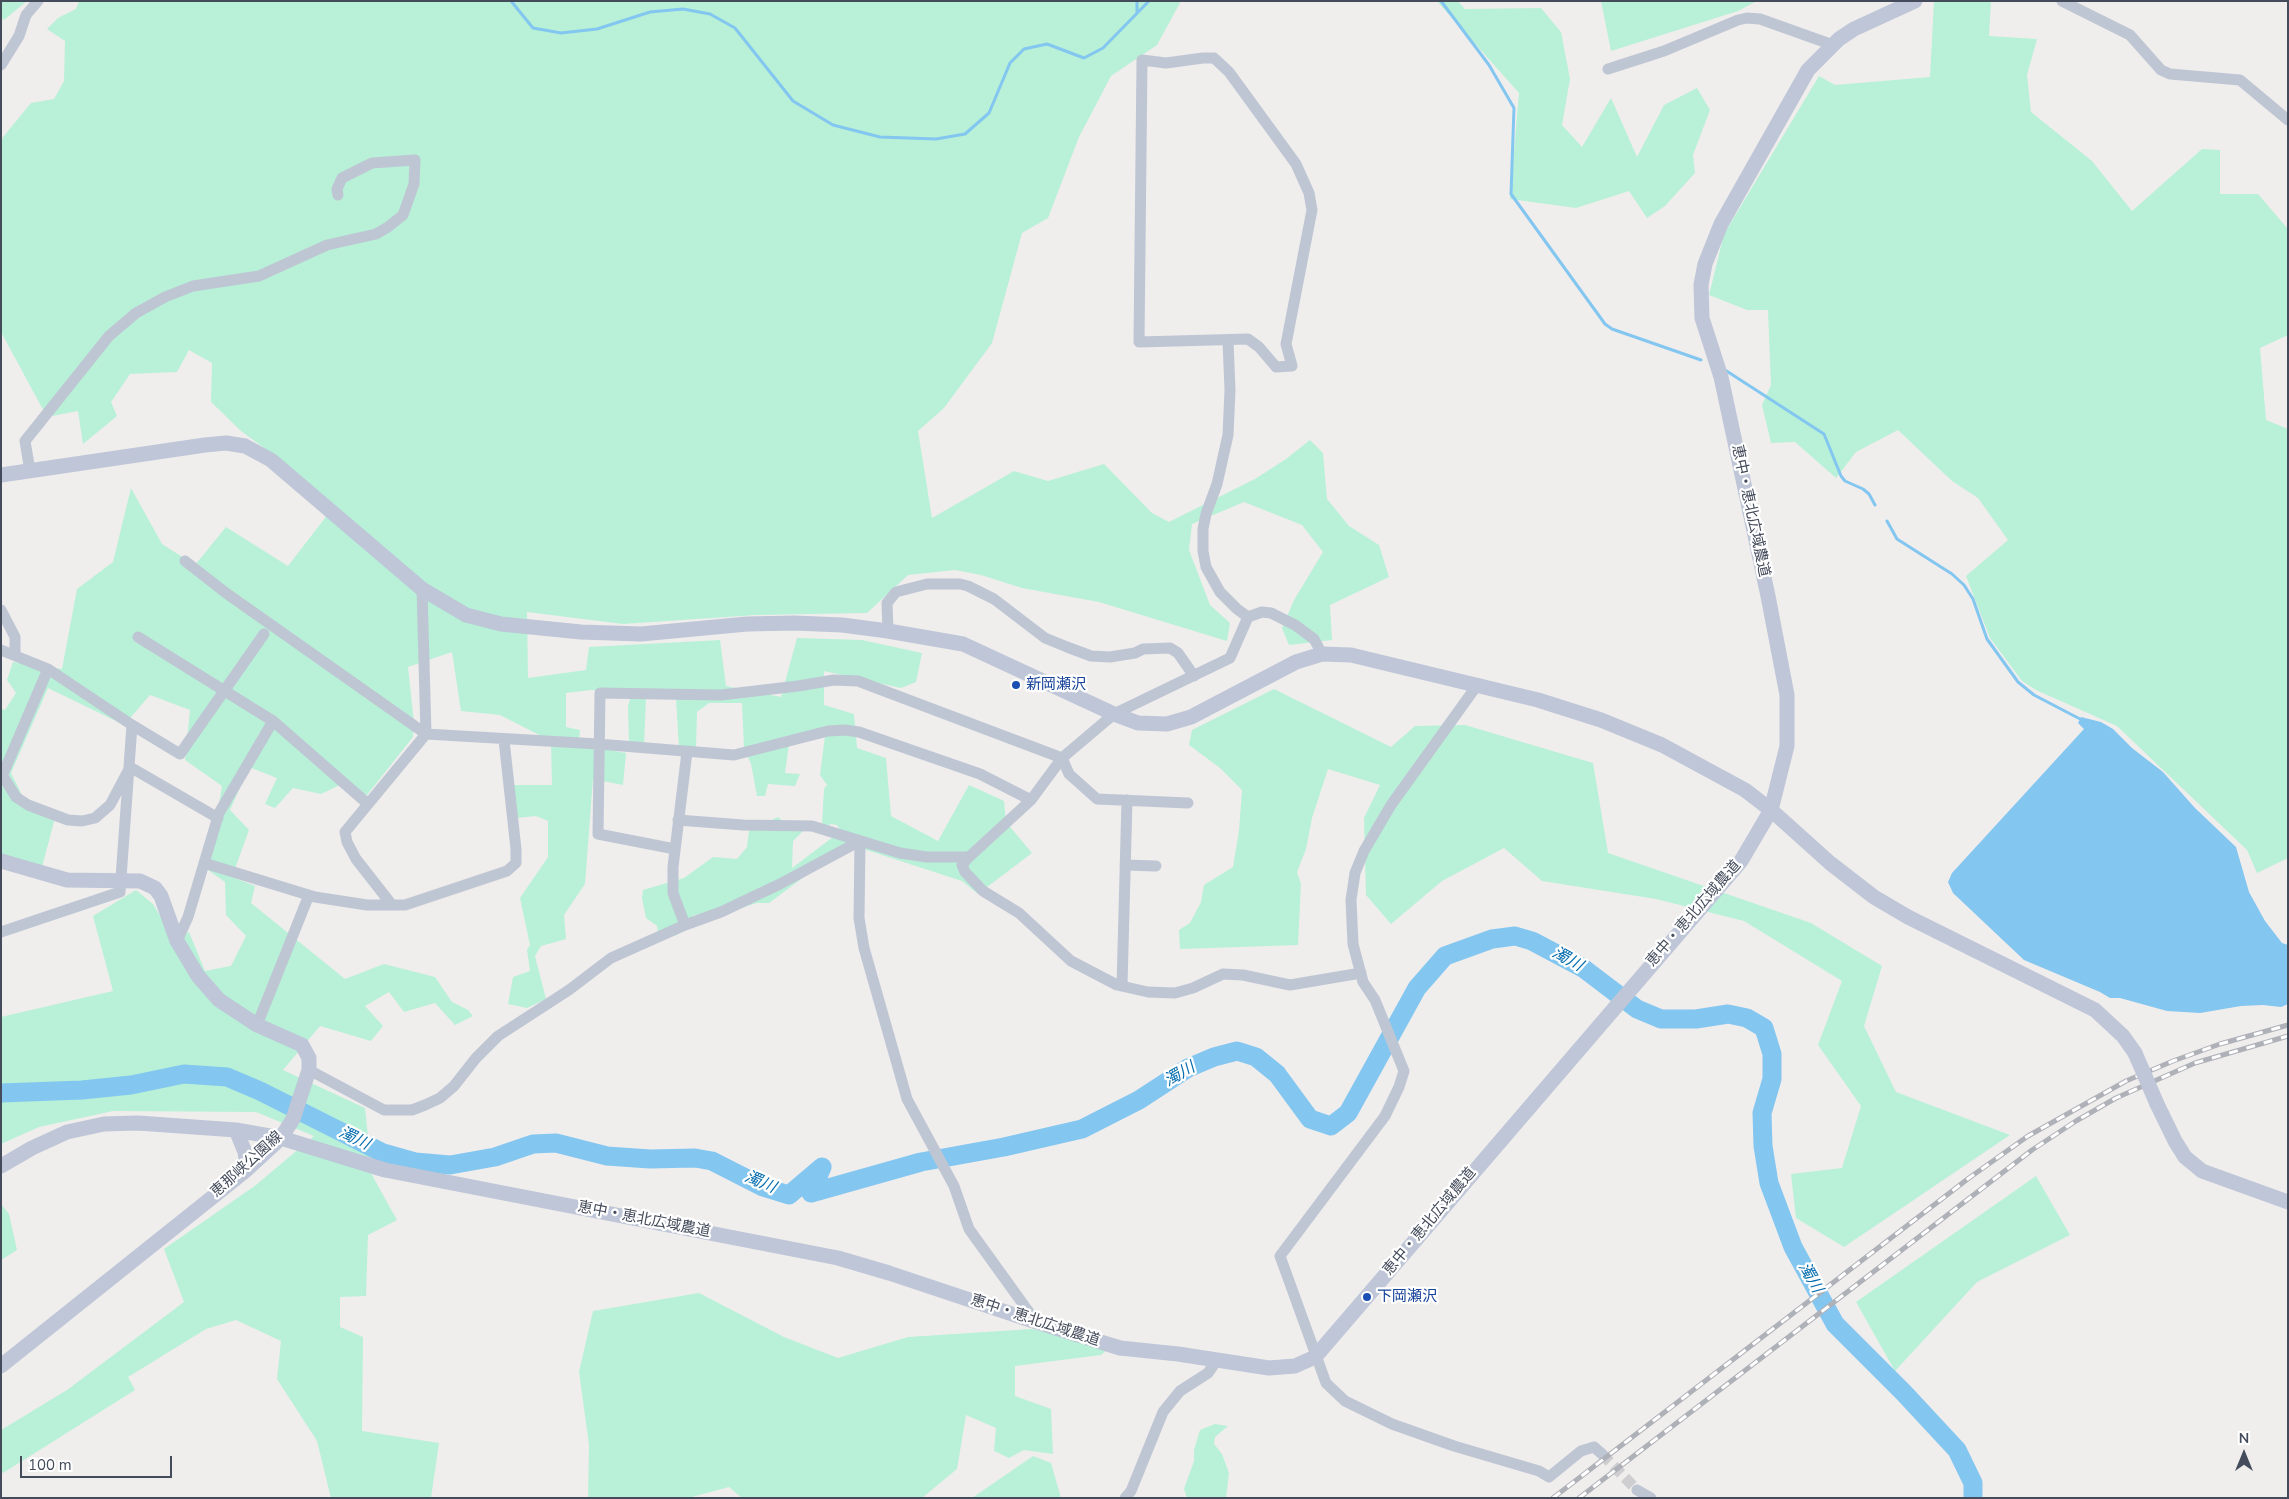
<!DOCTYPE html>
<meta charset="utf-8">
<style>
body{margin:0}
#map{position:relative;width:2289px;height:1499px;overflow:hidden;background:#f0eded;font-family:"Nunito Sans",sans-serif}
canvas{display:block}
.frame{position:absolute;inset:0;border:2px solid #444c5b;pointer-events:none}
.north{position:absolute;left:2219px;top:1429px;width:50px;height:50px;-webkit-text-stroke:4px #fff;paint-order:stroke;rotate:0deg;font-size:14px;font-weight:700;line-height:20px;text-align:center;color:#444c5b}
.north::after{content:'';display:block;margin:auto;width:18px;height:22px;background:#444c5b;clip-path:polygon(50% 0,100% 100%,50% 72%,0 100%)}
.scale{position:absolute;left:20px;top:1456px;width:152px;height:22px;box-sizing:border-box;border:2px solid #444c5b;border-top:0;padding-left:6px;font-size:15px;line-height:18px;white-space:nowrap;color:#444c5b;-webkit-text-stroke:4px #fff;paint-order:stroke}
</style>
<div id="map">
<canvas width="2289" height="1499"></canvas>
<div class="frame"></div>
<div class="north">N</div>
<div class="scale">100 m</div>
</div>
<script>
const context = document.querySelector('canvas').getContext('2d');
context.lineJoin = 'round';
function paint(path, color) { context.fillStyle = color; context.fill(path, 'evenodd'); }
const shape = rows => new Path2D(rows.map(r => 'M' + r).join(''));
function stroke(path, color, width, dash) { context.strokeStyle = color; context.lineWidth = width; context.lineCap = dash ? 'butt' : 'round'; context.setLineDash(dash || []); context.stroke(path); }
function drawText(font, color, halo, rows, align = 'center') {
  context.font = font + ' "Nunito Sans","Noto Sans JP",sans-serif'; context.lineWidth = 4.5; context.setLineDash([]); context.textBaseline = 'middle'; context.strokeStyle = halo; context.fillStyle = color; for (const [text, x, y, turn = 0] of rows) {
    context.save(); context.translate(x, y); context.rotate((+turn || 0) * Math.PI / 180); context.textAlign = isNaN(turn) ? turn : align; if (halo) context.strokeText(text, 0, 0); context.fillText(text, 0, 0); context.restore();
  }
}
paint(shape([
 [1,1,27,1,4,20,1,18],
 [79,1,1181,1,1157,45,1111,76,1079,137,1048,218,1022,233,992,343,944,408,918,431,932,518,1014,471,1048,481,1104,464,1152,513,1169,522,1255,479,1286,459,1310,440,1323,453,1327,499,1349,526,1379,545,1389,577,1330,605,1332,640,1289,645,1282,628,1294,600,1323,552,1302,525,1244,502,1192,524,1189,550,1210,605,1230,623,1227,641,1099,602,1022,588,981,575,955,570,908,575,867,613,756,615,623,624,527,612,528,678,586,670,589,647,720,640,726,686,781,697,797,638,862,640,922,653,916,682,901,688,824,671,824,705,854,714,857,748,886,758,891,816,938,841,969,785,1004,801,1006,822,1032,853,978,894,962,881,848,844,769,903,757,903,731,911,694,915,677,935,659,940,657,926,646,918,642,898,643,890,684,878,713,857,737,859,747,847,749,831,778,817,793,829,806,828,793,841,792,868,841,831,837,825,831,824,823,828,822,825,824,789,827,785,820,775,826,728,790,737,785,773,800,774,795,786,768,784,765,796,757,796,751,764,744,748,742,703,709,703,697,712,696,748,679,748,676,698,646,698,644,745,629,744,628,706,632,693,591,690,566,693,566,727,580,730,579,740,592,747,626,753,623,785,593,779,585,884,564,915,566,939,541,946,535,956,546,999,527,1008,508,1004,513,977,530,971,527,950,530,945,520,898,548,857,548,821,536,816,516,818,513,785,552,785,551,741,500,715,461,711,452,652,408,667,414,723,413,737,367,795,342,784,321,794,293,788,275,808,265,804,277,778,249,767,230,810,249,830,232,877,255,886,251,903,345,979,384,964,435,977,452,1002,468,1010,473,1016,455,1025,435,1003,404,1012,389,992,365,1006,383,1026,371,1041,320,1026,283,1070,365,1108,372,1175,397,1220,368,1235,366,1296,340,1297,340,1327,363,1337,362,1431,439,1443,431,1498,331,1498,317,1441,277,1379,281,1341,236,1320,206,1329,128,1377,135,1390,3,1473,1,1471,1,1430,67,1390,184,1302,164,1249,256,1185,314,1136,256,1112,113,1111,39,1127,1,1144,1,1017,113,991,93,916,136,890,153,904,174,939,189,932,205,971,231,966,246,936,226,915,225,882,208,870,222,786,185,760,190,710,150,695,124,725,48,688,11,773,23,797,55,818,39,878,1,857,1,709,5,710,16,693,7,680,13,662,62,669,77,589,113,562,131,488,162,544,195,565,226,527,288,566,335,505,275,456,241,431,211,402,212,363,189,350,177,372,130,374,111,402,117,416,83,444,78,411,47,417,1,332,1,143,3,137,31,103,54,99,64,81,65,41,47,29,58,18,76,9],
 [1437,1,1458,1,1465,9,1541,8,1561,32,1570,79,1562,125,1582,147,1611,98,1637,157,1664,105,1697,88,1710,110,1693,155,1695,173,1665,206,1647,218,1629,191,1576,208,1510,199,1519,93],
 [1601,1,1757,1,1738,11,1611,51],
 [1934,1,1991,1,1989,36,2037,39,2027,75,2031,112,2092,161,2132,211,2202,149,2220,150,2220,194,2258,194,2288,229,2288,335,2260,348,2266,420,2288,429,2288,858,2257,873,2247,850,2117,726,2036,690,2022,681,1990,638,1966,576,2008,540,1978,498,1952,481,1898,430,1856,452,1836,478,1795,442,1771,443,1762,405,1771,385,1768,310,1747,310,1709,295,1724,234,1819,76,1835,85,1930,77],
 [1274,689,1391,747,1415,726,1465,725,1593,763,1608,853,1811,923,1882,966,1864,1026,1896,1092,2010,1135,1844,1247,1796,1218,1791,1174,1842,1168,1861,1106,1818,1045,1842,981,1744,921,1656,899,1542,881,1504,848,1442,881,1391,924,1366,895,1364,818,1380,785,1328,769,1312,818,1306,849,1297,872,1301,884,1298,945,1180,949,1179,930,1190,923,1201,902,1204,885,1233,867,1239,831,1242,790,1220,768,1189,745,1192,730],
 [2036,1176,2070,1235,1977,1282,1895,1371,1856,1302],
 [1,1204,9,1214,17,1250,1,1260],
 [699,1293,784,1337,838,1358,908,1337,1032,1329,1109,1348,1101,1355,1015,1366,1015,1396,1051,1409,1053,1454,1024,1450,1009,1458,994,1451,996,1428,966,1415,957,1469,922,1498,742,1498,729,1487,688,1498,588,1498,589,1445,579,1372,593,1311],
 [1215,1424,1228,1426,1215,1437,1214,1444,1222,1454,1229,1473,1226,1498,1187,1498,1184,1489,1194,1461,1194,1450,1200,1430],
 [1033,1456,1051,1463,1061,1498,972,1498]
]), '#b8f1d8');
paint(shape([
 [2081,717,2101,722,2113,729,2132,748,2163,772,2195,808,2236,847,2249,892,2265,921,2282,943,2288,945,2288,1004,2281,1007,2263,1005,2241,1006,2200,1013,2167,1011,2120,998,2110,998,2100,992,2024,960,1953,893,1948,882,1952,873,2084,729,2078,723]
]), '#83c6f0');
stroke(shape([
 [511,1,533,28,561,33,597,29,650,12,683,9,710,14,735,28,793,101,833,125,880,137,936,139,965,134,989,113,1010,63,1024,49,1047,44,1084,58,1103,48,1149,1],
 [1137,1,1137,12],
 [1441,1,1489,65,1514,108,1511,194,1605,324,1612,329,1701,360],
 [1725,370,1824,434,1841,476,1845,481,1863,489,1869,494,1875,505],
 [1887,521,1897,539,1952,574,1964,585,1973,599,1987,639,2018,682,2034,695,2082,720]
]), '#83c6f0', 3);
stroke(shape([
 [1,1093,82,1090,131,1085,184,1074,227,1077,260,1091,383,1153,415,1162,450,1165,495,1157,533,1144,556,1143,607,1156,650,1159,695,1158,712,1161,763,1187,789,1195,822,1167,811,1193,921,1162,1004,1147,1082,1129,1139,1100,1188,1068,1214,1057,1237,1051,1256,1057,1277,1074,1310,1119,1331,1126,1348,1113,1417,988,1445,956,1492,939,1515,936,1532,941,1583,968,1637,1009,1661,1019,1696,1019,1728,1014,1747,1018,1764,1028,1772,1054,1772,1079,1762,1113,1763,1146,1769,1183,1793,1247,1835,1324,1904,1393,1957,1450,1973,1483,1973,1498]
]), '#83c6f0', 19);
stroke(shape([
 [1602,1454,1637,1490]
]), '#cecdd0', 11, [11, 5.5]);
stroke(shape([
 [2062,1,2130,35,2161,70,2170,74,2240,80,2288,120],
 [1203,58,1214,58,1229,72,1296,164,1309,193,1312,210,1286,344,1292,366,1276,367,1259,347,1248,339,1139,342,1142,60,1166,63,1203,58],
 [1,65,19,36,26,15,38,1],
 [1608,69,1664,51,1738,20,1747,18,1760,19,1833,45],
 [1228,341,1230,390,1228,435,1217,484,1206,514,1203,529,1203,551,1206,567,1220,592,1237,609,1248,617],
 [30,471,25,441,109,336,136,313,165,297,193,286,259,276,327,245,376,234,388,227,403,215,414,184,415,160,372,163,342,178,337,189,338,195],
 [185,561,226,593,426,734,598,744,734,755,828,731,845,730,859,732,980,774,1031,800],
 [1,610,15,637,15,654],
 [888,631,887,603,896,592,927,584,960,584,968,586,994,599,1045,638,1067,647,1091,656,1110,657,1135,653,1143,649,1170,648,1178,653,1194,676],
 [138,637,273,721,368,804],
 [1,650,48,669,132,725,120,892,1,932],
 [1322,654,1314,639,1295,625,1271,613,1262,612,1248,617,1230,658,1114,714,1062,758,1031,800,969,857,962,865,965,872,983,891,1019,913,1071,961,1117,985,1148,992,1175,993,1193,988,1223,974,1243,975,1290,985,1361,973],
 [1478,684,1391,805,1364,851,1355,873,1351,900,1353,944,1363,982,1375,1000,1404,1071,1399,1087,1385,1116,1280,1256,1326,1383,1345,1401,1392,1424,1454,1446,1539,1471,1549,1477,1581,1451,1594,1447,1602,1454],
 [132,725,180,754,264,634],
 [130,767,218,818],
 [1,773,16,797,28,805,68,820,82,821,95,818,110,805,128,771],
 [3,774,48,669],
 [678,820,743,825,812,826,900,853,927,857,969,857],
 [860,841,859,918,864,948,907,1099,954,1186,969,1229,1036,1322],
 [675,849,598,834,600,693,721,695,798,686,834,680,858,681,1062,758,1069,774,1097,799,1188,803],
 [204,863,315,897,367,905,405,905,507,871,516,863,516,849,504,740],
 [1125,865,1156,866],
 [392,905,356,859,347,842,345,832,426,734,422,589],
 [685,925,673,893,673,867,687,752],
 [177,941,188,917,219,813,273,721],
 [1122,986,1127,800],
 [257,1025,309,895],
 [309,1070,384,1110,412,1110,425,1105,440,1098,454,1086,476,1058,498,1036,569,990,611,958,685,925,721,912,780,884,860,841],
 [1637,1490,1651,1498],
 [1125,1498,1131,1491,1163,1412,1180,1391,1208,1373,1217,1360]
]), '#bfc6d3', 11);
stroke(shape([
 [1,475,205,445,226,443,245,446,271,460,422,589,466,615,501,624,581,632,641,634,747,624,794,623,842,625,888,631,963,644,1114,714,1138,723,1167,724,1191,717,1296,662,1322,654,1351,655,1538,700,1601,720,1662,745,1745,790,1771,810,1830,863,1874,897,1908,917,2095,1010,2123,1036,2135,1053],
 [1,861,67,880,140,881,155,888,161,896,177,941,198,976,219,1000,257,1025,302,1045,309,1058,309,1070,293,1119,281,1138,244,1172,1,1366],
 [2157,1104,2175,1141,2185,1157,2202,1171,2288,1202],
 [236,1130,245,1152,247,1165,244,1172],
 [1,1166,32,1148,67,1132,104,1124,138,1123,236,1130,281,1138,385,1170,838,1258,889,1273,1036,1322,1120,1348,1178,1354,1269,1368,1295,1366,1315,1357,1741,861,1771,810,1787,746,1787,695,1768,596,1721,377,1702,318,1701,285,1705,264,1721,224,1808,70,1839,39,1854,29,1915,1]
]), '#bec6d7', 15);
const rail = shape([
 [1553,1498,1969,1178,2028,1136,2126,1081,2173,1061,2220,1044,2288,1025],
 [1579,1498,2032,1150,2076,1121,2116,1098,2195,1063,2288,1036]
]);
stroke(rail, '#afb1b8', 5);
stroke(rail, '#fff', 3, [9]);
stroke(shape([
 [2135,1053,2157,1104]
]), '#bec6d7', 15);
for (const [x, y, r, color] of [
 [1016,685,5,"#1a4fb4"],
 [1367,1297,5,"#1a4fb4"]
]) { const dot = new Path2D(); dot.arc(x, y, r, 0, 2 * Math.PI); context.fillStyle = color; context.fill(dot); stroke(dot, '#fff', 2); }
drawText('15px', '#444c5b', '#fff', [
 ["恵中・恵北広域農道",1750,511,78],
 ["恵中・恵北広域農道",1694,914,-49],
 ["恵那峡公園線",247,1165,-42],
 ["恵中・恵北広域農道",644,1220,11],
 ["恵中・恵北広域農道",1430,1222,-50],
 ["恵中・恵北広域農道",1035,1321,18]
]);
drawText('15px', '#164399', '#fff', [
 ["新岡瀬沢",1026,685],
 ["下岡瀬沢",1377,1297]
], 'left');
drawText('italic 16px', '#056dae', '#fff', [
 ["濁川",1567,960,29],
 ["濁川",1180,1075,-30],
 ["濁川",354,1139,26],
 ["濁川",760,1183,23],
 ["濁川",1810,1278,61]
]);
</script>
